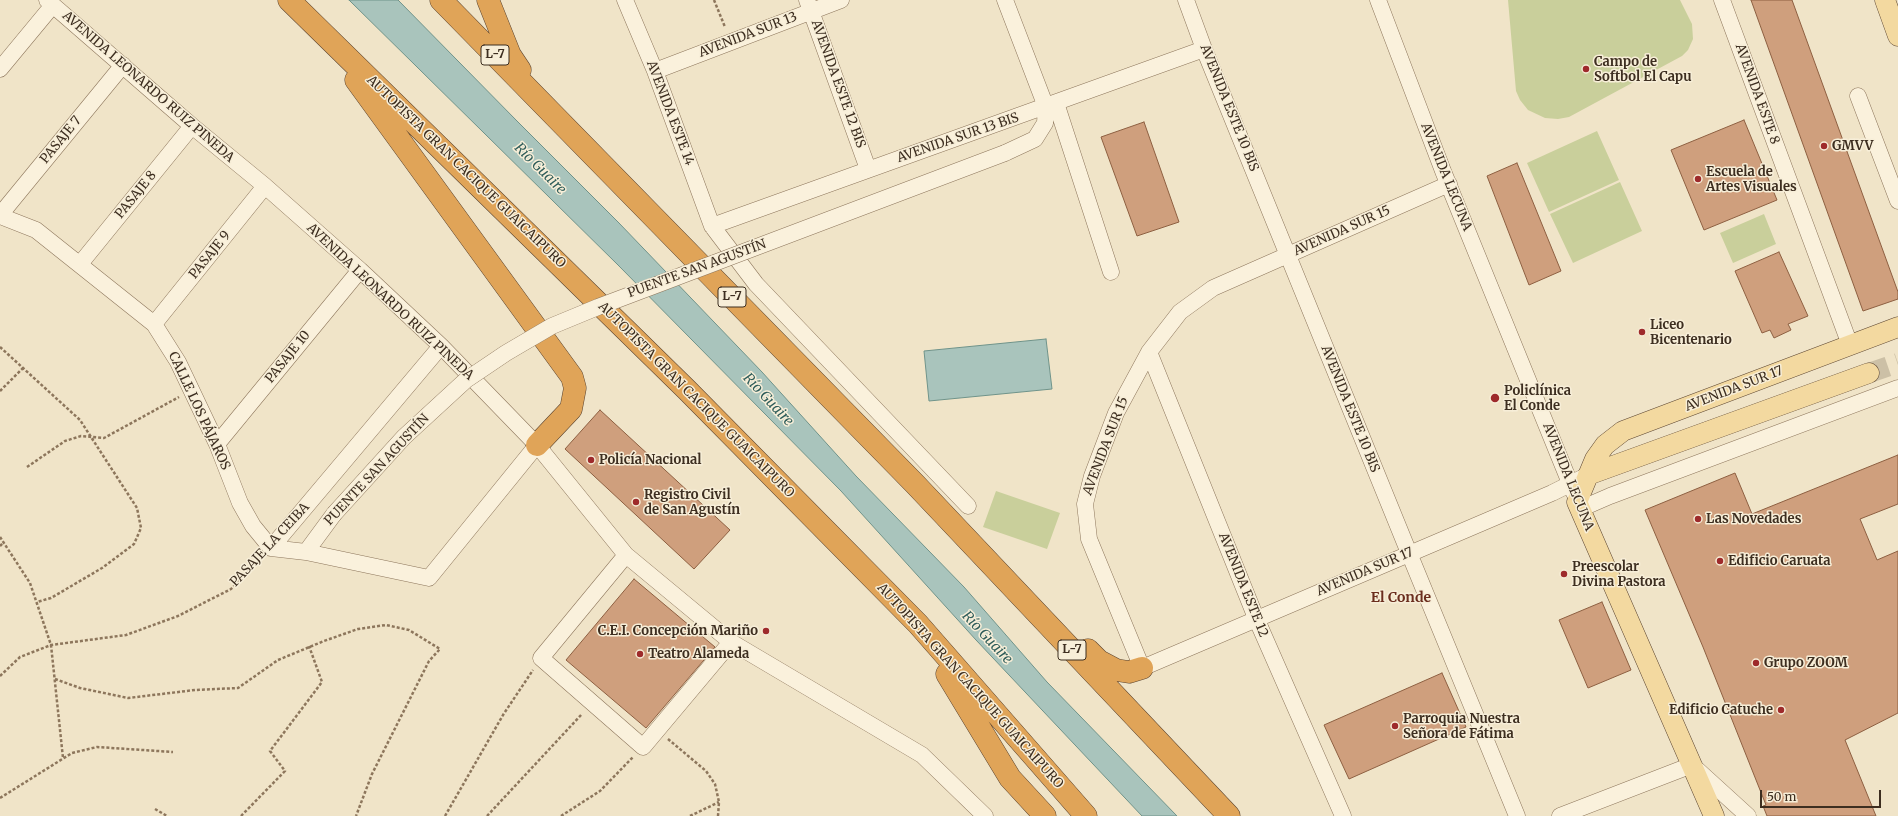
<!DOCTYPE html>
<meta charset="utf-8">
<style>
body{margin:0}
#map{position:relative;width:1898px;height:816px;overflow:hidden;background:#f0e4c8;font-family:Merriweather,serif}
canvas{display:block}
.scale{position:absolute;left:1760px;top:790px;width:121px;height:18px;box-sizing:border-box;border:2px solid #3d2e20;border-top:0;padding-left:5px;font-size:12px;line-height:14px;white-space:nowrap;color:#3d2e20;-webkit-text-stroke:3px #f7eed8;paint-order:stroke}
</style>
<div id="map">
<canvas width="1898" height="816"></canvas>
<div class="scale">50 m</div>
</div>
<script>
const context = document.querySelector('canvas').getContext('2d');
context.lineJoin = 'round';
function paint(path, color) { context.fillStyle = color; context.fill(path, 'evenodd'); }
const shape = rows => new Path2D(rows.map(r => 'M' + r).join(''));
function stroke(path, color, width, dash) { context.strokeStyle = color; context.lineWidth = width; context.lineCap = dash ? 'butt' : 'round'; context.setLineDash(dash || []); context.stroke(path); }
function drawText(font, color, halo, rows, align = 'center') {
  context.font = font + ' Merriweather,serif'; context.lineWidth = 3; context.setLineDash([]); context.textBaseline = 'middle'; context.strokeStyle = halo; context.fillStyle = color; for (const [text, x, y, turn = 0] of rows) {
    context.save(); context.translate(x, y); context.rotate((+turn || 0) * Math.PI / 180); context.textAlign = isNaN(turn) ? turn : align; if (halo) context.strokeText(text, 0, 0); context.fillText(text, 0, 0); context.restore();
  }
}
paint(shape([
 [1508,0,1680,0,1692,24,1693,39,1688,50,1682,56,1569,117,1558,119,1545,118,1528,110,1520,100,1516,91],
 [1597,131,1619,180,1549,212,1527,163],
 [1620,182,1642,231,1573,263,1550,214],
 [1764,214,1776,244,1733,263,1720,233],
 [996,491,1060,513,1047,549,983,527]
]), '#c9cf9b');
const water = shape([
 [349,0,398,0,517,121,619,223,762,372,856,476,964,587,1047,682,1177,816,1142,816,976,640,841,491,618,265,349,0],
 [1046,339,1052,389,929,401,924,351,1046,339]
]);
paint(water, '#a9c4bc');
stroke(water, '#6f938a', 1);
const building = shape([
 [1751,0,1792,0,1898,292,1898,299,1863,311,1751,0],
 [1744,120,1777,200,1704,230,1671,150,1744,120],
 [1144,122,1179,222,1137,236,1101,137,1144,122],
 [1517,163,1561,271,1529,285,1487,176,1517,163],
 [1779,252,1808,316,1788,324,1791,330,1774,338,1770,330,1762,333,1735,271,1779,252],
 [600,410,730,530,694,569,565,449,600,410],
 [1898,455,1898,504,1860,519,1877,560,1898,551,1898,713,1845,740,1876,816,1767,816,1763,806,1766,805,1703,647,1645,510,1735,473,1752,514,1898,455],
 [634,579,715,647,646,728,566,660,634,579],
 [1602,602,1631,670,1588,688,1559,620,1602,602],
 [1442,673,1466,727,1349,779,1324,725,1442,673]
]);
paint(building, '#cf9f7d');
stroke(building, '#8d5f41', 1);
stroke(shape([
 [1869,373,1898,363]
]), '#ccc0a6', 20, [20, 10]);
const minor = shape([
 [47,0,192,126,265,186,360,270,441,346,537,445,626,555,731,642,922,755,985,816],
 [625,0,655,71,712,226,756,284,968,506],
 [807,0,868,169],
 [1186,0,1204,49,1409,553,1517,816],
 [1378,0,1443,171,1574,493],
 [1722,0,1850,345],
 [0,69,53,5],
 [655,71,841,0],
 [1858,96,1898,201],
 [1056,103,1111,272],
 [1005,153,1035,139,1045,123,1046,107,1005,0],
 [1449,184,1213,288,1180,312,1149,352,1116,413,1092,476,1085,504,1089,539,1142,668,1552,493,1588,475],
 [0,215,123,65],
 [0,216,36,230,154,324,178,362,217,444,240,503,253,526,271,548,306,552,429,578,537,445],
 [712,226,1204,49],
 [80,264,192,126],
 [154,324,265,186],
 [1149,352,1256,618,1343,816],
 [217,444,360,270],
 [1580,509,1610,496,1898,388],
 [271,548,441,346],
 [306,552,334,514],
 [626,555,541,658,643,747,731,642],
 [1560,816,1692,765,1748,816]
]);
const major = shape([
 [1885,0,1898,36],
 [1588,475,1869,373],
 [1714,816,1577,502,1595,459,1605,445,1623,431,1898,327]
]);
const highway = shape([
 [289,0,687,390,918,624,1086,816],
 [441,0,915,484,1229,816],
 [488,0,510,55,520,70],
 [356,80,572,377,575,388,571,409,537,445],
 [1088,650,1099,661,1116,670,1129,672,1142,668],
 [947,674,1010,778,1045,816]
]);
stroke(minor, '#8d765c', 17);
stroke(major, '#5b4430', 21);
stroke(highway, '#5b4430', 23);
stroke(shape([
 [714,0,725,27],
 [0,347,80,420,137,508,141,528,134,544,102,568,51,598,37,602],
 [0,391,23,368],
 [27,467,65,441,81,436,104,438,179,397],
 [0,537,30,583,51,645,63,758],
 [0,546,4,542],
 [0,676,20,657,51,645,126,635,178,616,231,589,260,559],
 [55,679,80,688,128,698,195,690,238,688,278,660,324,641,358,629,386,625,409,630,440,649,429,661,372,774,356,816],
 [668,739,706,771,715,784,719,802,718,816],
 [0,798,72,753,97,747,173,752],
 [155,809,167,816],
 [241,816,285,771,270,751,322,682,309,646],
 [445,816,503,715,533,670],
 [487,816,582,714],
 [561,816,600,791,633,757],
 [690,816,719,802]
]), '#8d765c', 2.5, [3, 2]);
stroke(minor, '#faf1dc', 16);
stroke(major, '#f3d9a0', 20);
stroke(highway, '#e0a458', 22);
const minorBridge = shape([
 [334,514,404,437,466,380,506,353,552,326,598,307,1005,153]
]);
stroke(minorBridge, '#8d765c', 17, []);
stroke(minorBridge, '#faf1dc', 16);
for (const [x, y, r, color] of [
 [1586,69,4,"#9e2a2b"],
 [1824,146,4,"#9e2a2b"],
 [1698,179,4,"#9e2a2b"],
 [1642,332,4,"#9e2a2b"],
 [1495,398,5,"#9e2a2b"],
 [591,460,4,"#9e2a2b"],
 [636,502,4,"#9e2a2b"],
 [1698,519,4,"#9e2a2b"],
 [1720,561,4,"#9e2a2b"],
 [1564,574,4,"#9e2a2b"],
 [766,631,4,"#9e2a2b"],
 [640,654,4,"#9e2a2b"],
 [1756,663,4,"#9e2a2b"],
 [1781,710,4,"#9e2a2b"],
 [1395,726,4,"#9e2a2b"]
]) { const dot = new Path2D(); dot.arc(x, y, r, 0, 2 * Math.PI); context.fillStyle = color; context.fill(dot); stroke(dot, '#f7eed8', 1.5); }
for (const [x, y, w] of [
 [495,55,28],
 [732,297,28],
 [1072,650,28]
]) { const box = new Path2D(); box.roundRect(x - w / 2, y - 10, w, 20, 3); context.fillStyle = '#f7eed8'; context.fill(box); stroke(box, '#3d2e20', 1); }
drawText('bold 12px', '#3d2e20', null, [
 ["L-7",495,55],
 ["L-7",732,297],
 ["L-7",1072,650]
]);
drawText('13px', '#3d2e20', '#f7eed8', [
 ["AVENIDA SUR 13",748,35,-21],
 ["AVENIDA ESTE 12 BIS",838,84,70],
 ["AVENIDA LEONARDO RUIZ PINEDA",148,87,41],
 ["AVENIDA ESTE 8",1757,94,70],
 ["AVENIDA ESTE 10 BIS",1229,108,68],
 ["AVENIDA ESTE 14",670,113,69],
 ["AVENIDA SUR 13 BIS",958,138,-19],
 ["PASAJE 7",61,140,-51],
 ["AUTOPISTA GRAN CACIQUE GUAICAIPURO",466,172,44],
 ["AVENIDA LECUNA",1446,177,68],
 ["PASAJE 8",136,195,-51],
 ["AVENIDA SUR 15",1342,231,-24],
 ["PASAJE 9",210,255,-51],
 ["PUENTE SAN AGUSTÍN",697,269,-20],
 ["AVENIDA LEONARDO RUIZ PINEDA",390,302,43],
 ["PASAJE 10",288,357,-51],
 ["AVENIDA SUR 17",1734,389,-21],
 ["AUTOPISTA GRAN CACIQUE GUAICAIPURO",696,400,45],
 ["AVENIDA ESTE 10 BIS",1350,409,68],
 ["CALLE LOS PÁJAROS",199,411,65],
 ["AVENIDA SUR 15",1106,446,-69],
 ["PUENTE SAN AGUSTÍN",377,470,-47],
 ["AVENIDA LECUNA",1568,477,68],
 ["PASAJE LA CEIBA",270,545,-47],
 ["AVENIDA SUR 17",1365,572,-23],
 ["AVENIDA ESTE 12",1243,585,68],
 ["AUTOPISTA GRAN CACIQUE GUAICAIPURO",970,686,48]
]);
drawText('bold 13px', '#3d2e20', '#f7eed8', [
 ["Campo de",1594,62],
 ["Softbol El Capu",1594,77],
 ["GMVV",1832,146],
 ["Escuela de",1706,172],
 ["Artes Visuales",1706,187],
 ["Liceo",1650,325],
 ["Bicentenario",1650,340],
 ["Policlínica",1504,391],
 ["El Conde",1504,406],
 ["Policía Nacional",599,460],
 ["Registro Civil",644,495],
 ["de San Agustín",644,510],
 ["Las Novedades",1706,519],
 ["Edificio Caruata",1728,561],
 ["Preescolar",1572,567],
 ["Divina Pastora",1572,582],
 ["C.E.I. Concepción Mariño",758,631,"right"],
 ["Teatro Alameda",648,654],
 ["Grupo ZOOM",1764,663],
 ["Edificio Catuche",1773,710,"right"],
 ["Parroquia Nuestra",1403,719],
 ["Señora de Fátima",1403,734]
], 'left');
drawText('italic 14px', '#2f5d5a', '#f7eed8', [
 ["Río Guaire",540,169,45],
 ["Río Guaire",768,400,47],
 ["Río Guaire",987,638,47]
]);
drawText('bold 14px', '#6b2e1e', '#f7eed8', [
 ["El Conde",1401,598]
]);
</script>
